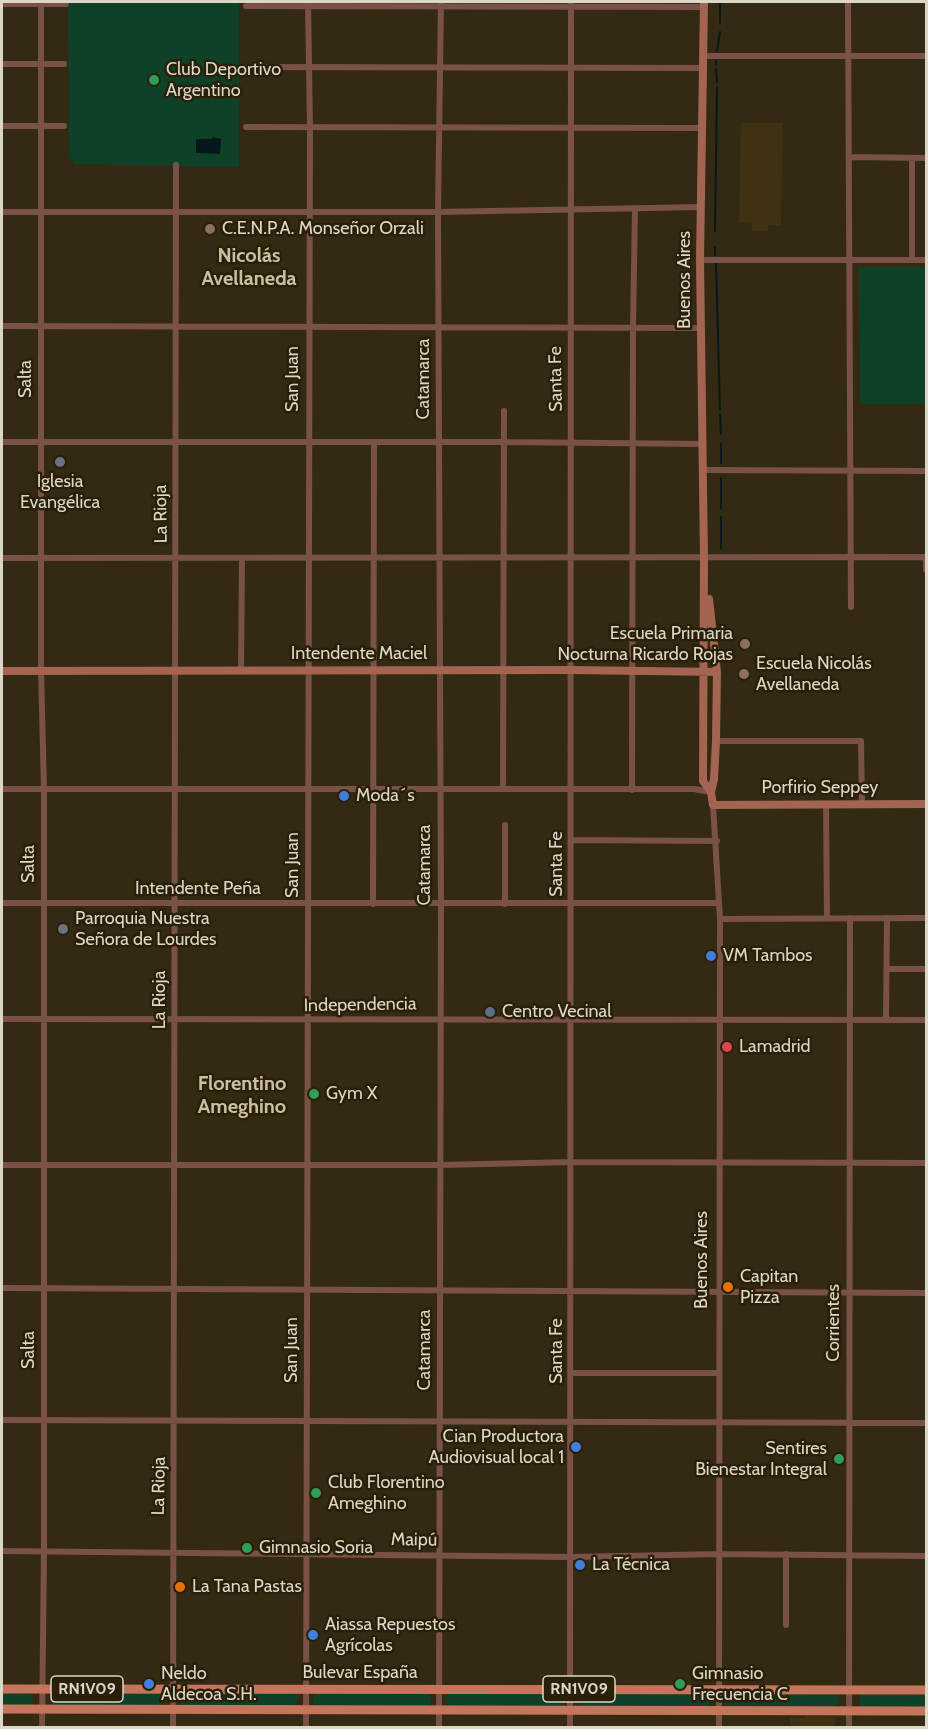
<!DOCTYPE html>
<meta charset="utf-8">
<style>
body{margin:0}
#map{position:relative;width:928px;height:1729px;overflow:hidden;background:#342a13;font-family:Cabin,sans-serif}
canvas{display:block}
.frame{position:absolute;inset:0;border:3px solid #dcd6c8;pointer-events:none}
</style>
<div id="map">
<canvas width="928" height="1729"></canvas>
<div class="frame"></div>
</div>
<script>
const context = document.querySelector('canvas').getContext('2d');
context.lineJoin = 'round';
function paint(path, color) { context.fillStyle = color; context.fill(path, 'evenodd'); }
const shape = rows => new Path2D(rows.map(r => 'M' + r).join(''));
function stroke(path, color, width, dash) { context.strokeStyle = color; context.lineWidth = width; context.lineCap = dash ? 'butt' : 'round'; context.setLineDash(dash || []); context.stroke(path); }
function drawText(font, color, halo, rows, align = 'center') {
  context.font = font + ' Cabin,sans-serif'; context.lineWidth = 5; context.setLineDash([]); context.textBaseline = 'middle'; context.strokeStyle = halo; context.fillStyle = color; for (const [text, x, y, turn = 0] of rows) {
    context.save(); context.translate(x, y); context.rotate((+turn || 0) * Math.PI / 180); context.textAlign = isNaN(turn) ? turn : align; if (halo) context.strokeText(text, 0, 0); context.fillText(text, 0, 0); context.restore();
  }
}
paint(shape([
 [741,123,783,123,781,225,768,225,768,231,752,231,752,223,739,222],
 [806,1716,835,1718,835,1727,790,1727,790,1718,805,1718]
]), '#3e3213');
paint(shape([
 [68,2,239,2,239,167,73,164,73,159,69,159],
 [859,267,926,267,926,404,860,404],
 [2,1693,29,1693,33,1697,33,1702,29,1705,2,1705],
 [53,1693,161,1693,164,1697,161,1705,53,1705,50,1702,50,1697],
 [182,1693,295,1693,299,1697,295,1706,183,1705,180,1702,180,1697],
 [316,1693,427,1694,431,1697,431,1702,428,1706,316,1705,313,1703,313,1698],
 [449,1694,559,1694,562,1697,562,1703,559,1706,449,1706,445,1702,446,1695],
 [581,1694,707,1694,711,1698,711,1702,707,1706,581,1706,577,1702,578,1696],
 [728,1694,836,1694,839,1696,840,1702,836,1706,728,1706,725,1704,724,1699],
 [860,1694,926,1695,926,1707,860,1707]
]), '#0f4129');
paint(shape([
 [213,137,221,139,220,154,196,153,196,139,212,139]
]), '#06181b');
stroke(shape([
 [720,2,720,23],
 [717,51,720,32],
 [716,61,716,65],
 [716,69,717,82],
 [715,231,717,87],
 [715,247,715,255],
 [716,264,720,410],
 [720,415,721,434],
 [721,444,721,463],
 [721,508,721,478],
 [721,517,721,548]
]), '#06181b', 2);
stroke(shape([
 [41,2,41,671,44,789,44,1551,42,1728],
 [848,2,851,607],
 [2,4,66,4],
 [246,6,704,7],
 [703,56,926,56],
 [2,64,64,64],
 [246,67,703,68],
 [2,126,64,126],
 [246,127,702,128],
 [849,157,926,158],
 [2,212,438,212,701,207],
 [700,260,926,260],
 [912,260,912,158],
 [2,326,701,328],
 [2,442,504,442,702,444],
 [703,470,926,471],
 [926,557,926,570],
 [2,558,926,557],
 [241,671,242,558],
 [716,741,861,741,862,804],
 [2,789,694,789,711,792],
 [503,789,504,411],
 [632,790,633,327,635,209],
 [826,804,827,918],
 [713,805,720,919,719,1728],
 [505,825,505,904],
 [572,840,717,841],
 [2,903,719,903],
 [373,904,374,443],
 [720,919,926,918],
 [887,969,926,969],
 [2,1019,926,1020],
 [886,1019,887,918],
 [2,1165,440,1165,572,1162,926,1163],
 [2,1288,926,1293],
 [572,1373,719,1373],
 [2,1420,926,1423],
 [2,1551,572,1557,719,1554,926,1556],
 [786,1554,786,1625],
 [173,1728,176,165],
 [306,1728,310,128,308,2],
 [439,1728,441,904,438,212,441,2],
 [570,1728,571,2],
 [849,1728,850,918]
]), '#795145', 6);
stroke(shape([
 [704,2,700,260,704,558,703,781,711,792,713,805,926,804],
 [709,599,717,672,716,741,714,779,711,792],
 [2,671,571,670,717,672]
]), '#a36551', 8);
stroke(shape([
 [2,1689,926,1690],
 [2,1709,926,1711]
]), '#c4755b', 9);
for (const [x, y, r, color] of [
 [154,80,6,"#2e9e5b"],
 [210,229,6,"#8d6e63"],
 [60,462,6,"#6b7280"],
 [745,644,6,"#8d6e63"],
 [744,674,6,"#8d6e63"],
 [344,796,6,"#3f7fe0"],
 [63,929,6,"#6b7280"],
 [711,956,6,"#3f7fe0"],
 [490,1012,6,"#5c6f8a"],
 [727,1047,6,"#e0444e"],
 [314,1094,6,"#2e9e5b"],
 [728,1287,6,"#e8710a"],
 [576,1447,6,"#3f7fe0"],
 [839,1459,6,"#2e9e5b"],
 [316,1493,6,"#2e9e5b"],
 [247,1548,6,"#2e9e5b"],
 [580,1565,6,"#3f7fe0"],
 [180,1587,6,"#e8710a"],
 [313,1635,6,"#3f7fe0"],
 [149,1684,6,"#3f7fe0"],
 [680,1684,6,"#2e9e5b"]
]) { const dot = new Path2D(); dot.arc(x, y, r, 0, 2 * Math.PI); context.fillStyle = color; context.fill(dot); stroke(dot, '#2a2009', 2); }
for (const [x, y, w] of [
 [87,1689,72],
 [579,1689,72]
]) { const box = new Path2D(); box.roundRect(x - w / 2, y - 13, w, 26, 4.5); context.fillStyle = '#2a2009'; context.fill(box); stroke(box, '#dcd6c8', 1.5); }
drawText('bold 16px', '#dcd6c8', null, [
 ["RN1V09",87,1689],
 ["RN1V09",579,1689]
]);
drawText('18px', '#dcd6c8', '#2a2009', [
 ["Club Deportivo",166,70],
 ["Argentino",166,91],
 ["C.E.N.P.A. Monseñor Orzali",222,229],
 ["Iglesia",60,482,"center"],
 ["Evangélica",60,503,"center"],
 ["Escuela Primaria",733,634,"right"],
 ["Nocturna Ricardo Rojas",733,655,"right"],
 ["Escuela Nicolás",756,664],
 ["Avellaneda",756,685],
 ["Moda´s",356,796],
 ["Parroquia Nuestra",75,919],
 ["Señora de Lourdes",75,940],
 ["VM Tambos",723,956],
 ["Centro Vecinal",502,1012],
 ["Lamadrid",739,1047],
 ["Gym X",326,1094],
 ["Capitan",740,1277],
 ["Pizza",740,1298],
 ["Cian Productora",564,1437,"right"],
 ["Audiovisual local 1",564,1458,"right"],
 ["Sentires",827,1449,"right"],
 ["Bienestar Integral",827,1470,"right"],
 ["Club Florentino",328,1483],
 ["Ameghino",328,1504],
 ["Gimnasio Soria",259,1548],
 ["La Técnica",592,1565],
 ["La Tana Pastas",192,1587],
 ["Aiassa Repuestos",325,1625],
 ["Agrícolas",325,1646],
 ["Neldo",161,1674],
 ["Aldecoa S.H.",161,1695],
 ["Gimnasio",692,1674],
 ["Frecuencia C",692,1695]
], 'left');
drawText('18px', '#dcd6c8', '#2a2009', [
 ["Buenos Aires",685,280,-90],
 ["Salta",26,379,-90],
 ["San Juan",293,379,-90],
 ["Catamarca",424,379,-90],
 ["Santa Fe",556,379,-91],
 ["La Rioja",161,514,-91],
 ["Intendente Maciel",359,654],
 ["Porfirio Seppey",820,788],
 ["Salta",29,864,-90],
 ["Santa Fe",557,864,-90],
 ["San Juan",293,865,-90],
 ["Catamarca",425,865,-90],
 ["Intendente Peña",198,889],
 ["La Rioja",160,1000,-90],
 ["Independencia",360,1005,-1],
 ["Buenos Aires",702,1260,-90],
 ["Corrientes",834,1323,-90],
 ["Salta",29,1350,-90],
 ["San Juan",292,1350,-90],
 ["Catamarca",425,1350,-90],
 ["Santa Fe",557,1351,-90],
 ["La Rioja",159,1486,-89],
 ["Maipú",414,1540,1],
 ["Bulevar España",360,1673]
]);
drawText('bold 20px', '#cabea3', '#2a2009', [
 ["Nicolás",249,256],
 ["Avellaneda",249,279],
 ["Florentino",242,1084],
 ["Ameghino",242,1107]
]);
</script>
